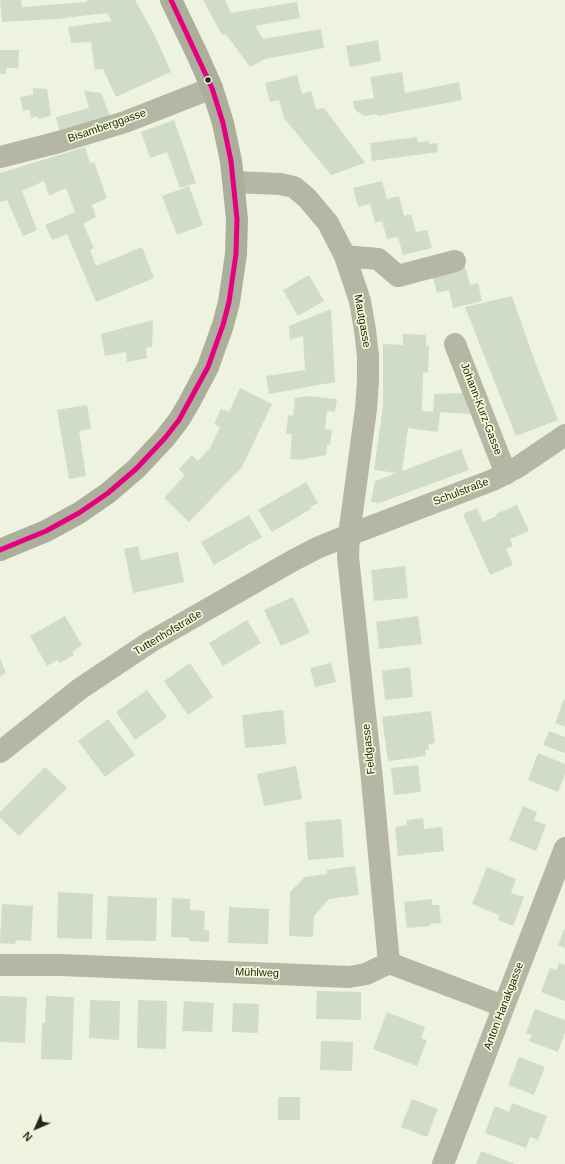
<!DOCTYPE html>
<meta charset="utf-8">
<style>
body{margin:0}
#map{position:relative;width:565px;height:1164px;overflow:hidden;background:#edf3de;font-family:Helvetica,sans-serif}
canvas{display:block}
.north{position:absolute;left:16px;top:1108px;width:40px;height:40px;-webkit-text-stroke:3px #f1fbd6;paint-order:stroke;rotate:225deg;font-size:11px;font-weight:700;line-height:16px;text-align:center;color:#232719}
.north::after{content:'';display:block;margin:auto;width:14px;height:18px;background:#232719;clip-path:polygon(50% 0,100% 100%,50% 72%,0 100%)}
</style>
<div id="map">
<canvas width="565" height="1164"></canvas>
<div class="north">N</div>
</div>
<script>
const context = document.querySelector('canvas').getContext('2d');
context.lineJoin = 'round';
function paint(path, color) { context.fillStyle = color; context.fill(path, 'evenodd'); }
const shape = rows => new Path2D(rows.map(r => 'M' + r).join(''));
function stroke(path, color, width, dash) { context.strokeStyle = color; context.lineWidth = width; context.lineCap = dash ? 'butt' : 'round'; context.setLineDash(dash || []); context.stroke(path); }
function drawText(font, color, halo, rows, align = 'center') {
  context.font = font + ' Helvetica,sans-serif'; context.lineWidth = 3.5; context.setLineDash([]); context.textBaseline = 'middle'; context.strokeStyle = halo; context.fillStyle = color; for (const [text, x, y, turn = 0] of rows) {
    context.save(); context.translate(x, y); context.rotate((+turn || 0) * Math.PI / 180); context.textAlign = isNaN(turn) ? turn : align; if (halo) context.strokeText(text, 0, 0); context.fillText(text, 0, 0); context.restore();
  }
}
paint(shape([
 [0,0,21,0,22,7,87,2,87,0,135,0,154,34,171,72,116,97,103,69,95,70,91,42,71,43,68,27,112,21,107,13,56,19,2,22],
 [203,0,225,0,231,13,297,2,300,18,255,26,263,39,321,29,324,48,265,59,250,67,226,34,222,35],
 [378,40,381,61,350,67,346,46],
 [0,50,19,50,18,68,6,68,6,74,0,74],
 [402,72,405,93,459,82,462,100,378,116,377,114,364,116,355,110,353,101,374,98,370,77],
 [297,75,302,94,311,91,316,109,324,108,365,163,331,175,284,118,279,100,270,102,265,83],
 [33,88,47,89,51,116,38,119,38,116,31,118,30,110,23,111,20,97,33,95],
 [84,91,101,93,111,118,60,133,56,117,89,108],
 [174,120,196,183,180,188,167,152,150,158,141,132],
 [417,137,418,142,429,141,429,144,437,143,438,152,372,161,370,143],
 [85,147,90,163,94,162,107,198,92,205,96,217,83,224,94,248,90,250,96,266,142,247,154,278,96,302,67,234,52,240,45,225,75,212,66,188,49,196,44,181,22,191,37,230,23,236,7,200,0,202,0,173],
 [382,181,387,199,399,196,404,216,411,214,416,232,427,230,432,248,403,255,398,237,387,239,382,221,375,223,370,204,358,207,353,188],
 [189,186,203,225,177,235,162,196],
 [465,266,470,285,478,283,482,301,453,308,449,290,437,293,432,274],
 [309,275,324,301,298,316,283,290],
 [512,296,534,359,558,420,516,436,465,307],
 [331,309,335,382,269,394,266,376,305,370,303,336,290,340,289,326],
 [153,320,152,347,146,348,147,358,127,362,126,352,105,356,101,334],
 [403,334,426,335,426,346,429,346,428,373,423,372,422,411,433,412,434,394,463,393,470,414,440,412,438,432,408,428,402,471,461,449,469,470,379,503,371,502,375,481,397,473,374,470,383,406,383,344,403,345],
 [240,388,272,404,242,467,189,522,164,498,185,475,179,469,192,455,198,461,210,448,220,427,214,424,221,409,229,412],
 [309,396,337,399,335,412,327,411,325,429,332,430,330,445,327,445,326,455,299,460,290,459,292,434,286,434,288,415,293,416,295,398],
 [87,405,91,429,79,431,86,476,69,479,57,410],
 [306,482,318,503,310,507,311,509,272,532,258,510],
 [517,505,529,531,510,539,513,546,506,549,513,565,490,575,463,514,477,508,483,522,497,516,496,514],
 [249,515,262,537,214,565,201,542],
 [138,546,141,560,178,552,184,582,133,593,124,549],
 [405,566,408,598,374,601,371,570],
 [293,597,310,633,281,646,264,610],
 [65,616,82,645,72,652,74,655,60,663,57,660,47,666,30,636],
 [418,616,422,644,379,649,376,622],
 [247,620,261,643,223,666,209,643],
 [0,658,6,673,0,676],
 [190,663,213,697,188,715,164,681],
 [331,663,336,682,315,687,310,668],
 [410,667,413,697,385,700,382,671],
 [147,690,167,717,135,740,116,712],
 [564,699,565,700,565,727,555,723],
 [283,710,286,744,245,748,242,715],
 [431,711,435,743,428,744,429,750,425,750,426,756,388,761,382,717],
 [108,719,135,755,105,777,78,741],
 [549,731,565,737,565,753,543,745],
 [538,753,565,764,565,774,558,792,528,780],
 [418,765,421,792,394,795,391,768],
 [296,766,302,799,264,806,257,774],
 [45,767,67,788,19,836,0,818,0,812],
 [523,806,537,812,534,820,546,825,536,851,509,840],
 [423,818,424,829,442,827,444,851,398,856,395,827,407,825,406,820],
 [341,819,344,857,308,860,305,822],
 [355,866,359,895,329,899,314,916,313,937,289,936,290,892,305,877,327,874,327,870],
 [487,867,516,879,511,893,524,897,513,926,498,920,499,915,472,904],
 [58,892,93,894,92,939,57,938],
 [108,896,157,898,156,941,106,940],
 [172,898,190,899,190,910,205,911,204,930,209,930,209,942,189,941,189,938,171,937],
 [432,899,432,905,439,905,441,923,430,924,430,926,407,928,404,902],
 [2,904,33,906,31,941,16,940,15,944,0,943],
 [229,907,269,909,268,944,228,943],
 [565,928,565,948,558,945],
 [559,963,565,965,565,1001,541,992,550,968,557,970],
 [317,991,361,992,361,1020,316,1019],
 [0,996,27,997,25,1043,0,1042],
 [46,996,74,997,72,1060,41,1059,42,1023,45,1023],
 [90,1000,120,1001,119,1040,89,1038],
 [138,1000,167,1001,166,1049,137,1048],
 [184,1001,214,1003,212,1032,182,1031],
 [233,1003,259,1004,258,1033,232,1032],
 [535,1009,565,1020,565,1032,558,1052,529,1041,532,1035,526,1033],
 [387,1012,425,1027,421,1038,427,1040,417,1066,373,1049],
 [321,1041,353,1042,352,1071,320,1070],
 [519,1057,545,1067,534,1095,508,1085],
 [278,1097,300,1097,300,1120,278,1120],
 [412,1099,438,1109,427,1137,401,1127],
 [512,1103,547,1116,538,1140,530,1137,526,1148,485,1133,495,1106,509,1112],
 [481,1151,515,1164,476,1164]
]), '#d1dbc9');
stroke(shape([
 [0,157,59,142,125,122,212,88],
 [234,182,280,184,294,187,307,198,328,223,345,256,360,301,365,330,368,356,368,381,366,409,349,535,348,557,372,779,389,963],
 [345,256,378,259,398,276,455,261],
 [455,344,506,474],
 [0,752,81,688,150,642,292,561,317,548,349,535,493,480,518,467,565,435],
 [0,965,61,965,349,977,366,974,389,963,503,1006],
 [443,1164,565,848]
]), '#b5b6a4', 22);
stroke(shape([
 [0,550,46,531,79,513,108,493,136,469,165,438,179,420,189,403,208,367,223,325,229,302,236,254,237,219,231,161,223,123,212,88,197,54,171,0]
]), '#adaf9d', 22);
stroke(shape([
 [0,550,46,531,79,513,108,493,136,469,165,438,179,420,208,367,223,325,229,302,236,254,237,219,231,161,223,123,212,88,171,0]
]), '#e5007d', 5);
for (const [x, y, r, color] of [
 [208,80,3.5,"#232719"]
]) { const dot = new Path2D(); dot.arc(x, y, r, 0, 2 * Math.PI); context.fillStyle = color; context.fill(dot); stroke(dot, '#f1fbd6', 1.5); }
drawText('11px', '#232719', '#f1fbd6', [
 ["Bisamberggasse",107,126,-19],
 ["Mautgasse",362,321,80],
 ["Johann-Kurz-Gasse",481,409,69],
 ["Schulstraße",461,492,-21],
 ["Tuttenhofstraße",168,633,-31],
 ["Feldgasse",369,749,-96],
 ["Mühlweg",257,973,2],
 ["Anton Hanakgasse",504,1006,-69]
]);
</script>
